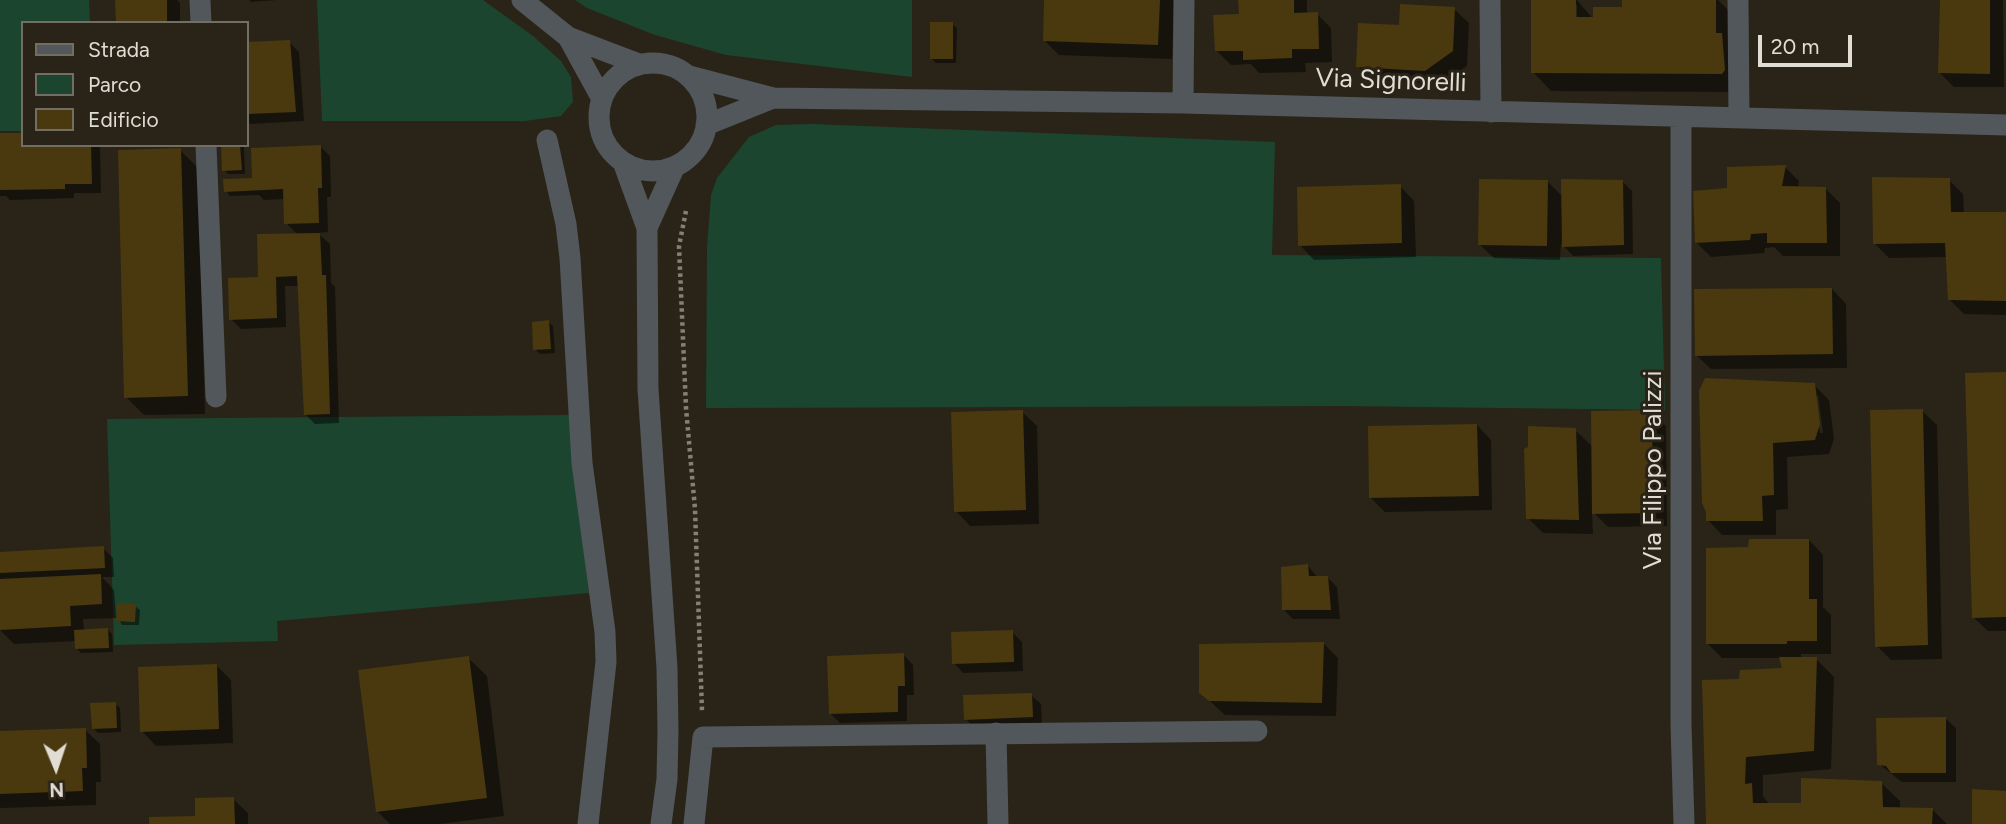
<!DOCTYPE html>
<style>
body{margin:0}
#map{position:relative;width:2006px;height:824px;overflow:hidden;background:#292417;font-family:Figtree,sans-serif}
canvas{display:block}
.legend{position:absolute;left:21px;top:21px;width:228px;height:126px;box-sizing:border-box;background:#292417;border:2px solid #726e63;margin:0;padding:9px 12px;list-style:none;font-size:21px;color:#e0ddd5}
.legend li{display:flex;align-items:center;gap:14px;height:35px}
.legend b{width:35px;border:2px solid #726e63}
.north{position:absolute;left:21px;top:733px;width:70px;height:70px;-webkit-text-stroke:5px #292417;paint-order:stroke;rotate:178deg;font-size:19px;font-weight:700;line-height:28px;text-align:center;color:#e0ddd5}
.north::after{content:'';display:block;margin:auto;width:24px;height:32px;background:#e0ddd5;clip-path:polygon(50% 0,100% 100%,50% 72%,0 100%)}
.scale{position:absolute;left:1758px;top:35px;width:94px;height:32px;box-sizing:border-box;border:4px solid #e0ddd5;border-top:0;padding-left:9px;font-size:21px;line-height:24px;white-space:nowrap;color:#e0ddd5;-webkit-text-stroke:5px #292417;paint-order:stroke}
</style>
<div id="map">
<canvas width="2006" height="824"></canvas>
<ul class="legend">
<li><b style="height:9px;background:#51575b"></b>Strada</li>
<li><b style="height:19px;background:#1c452f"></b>Parco</li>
<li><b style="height:19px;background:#4a390e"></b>Edificio</li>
</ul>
<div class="north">N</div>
<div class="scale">20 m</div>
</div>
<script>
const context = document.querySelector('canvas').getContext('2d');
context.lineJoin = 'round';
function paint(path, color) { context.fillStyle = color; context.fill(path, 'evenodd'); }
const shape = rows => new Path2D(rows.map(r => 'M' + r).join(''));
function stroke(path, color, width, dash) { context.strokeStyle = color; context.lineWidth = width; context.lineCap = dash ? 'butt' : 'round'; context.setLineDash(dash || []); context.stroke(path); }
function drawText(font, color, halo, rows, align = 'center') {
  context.font = font + ' Figtree,sans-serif'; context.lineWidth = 6; context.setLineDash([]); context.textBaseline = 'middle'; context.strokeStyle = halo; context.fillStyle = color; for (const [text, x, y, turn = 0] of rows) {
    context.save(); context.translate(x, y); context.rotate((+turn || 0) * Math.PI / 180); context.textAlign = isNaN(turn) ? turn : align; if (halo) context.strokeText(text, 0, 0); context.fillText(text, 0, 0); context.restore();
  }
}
paint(shape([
 [0,0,89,0,90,23,23,23,23,131,0,131],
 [317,0,483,0,533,36,561,61,571,77,573,102,561,116,525,121,322,121],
 [575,0,912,0,912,77,726,55,655,35,587,8],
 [812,124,1275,142,1272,255,1661,258,1665,410,1345,406,706,408,707,247,711,195,717,178,749,137,776,125],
 [569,415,589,593,277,621,278,641,114,645,107,419]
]), '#1c452f');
paint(shape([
 [117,0,177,0,180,3,180,23,117,23],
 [249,0,277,0,251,2],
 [1046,0,1174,0,1172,59,1059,55,1044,40],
 [1240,0,1307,0,1307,14,1317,14,1331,28,1332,62,1305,63,1306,72,1259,73,1251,64,1231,65,1216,50,1241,16],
 [1533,0,1577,0,1594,20,1623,9,1624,0,1718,0,1734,16,1740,92,1551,91,1533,72],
 [1574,5,1577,5,1577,25],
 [1941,0,2003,0,2004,87,1954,87,1939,72],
 [1454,9,1469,23,1467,66,1440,84,1372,80,1358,66],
 [952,24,957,28,956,63,936,63,931,58],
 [289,42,299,52,304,121,250,124,247,120,247,44],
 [0,136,23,145,100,145,101,193,74,193,74,198,10,200,6,196,0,196],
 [222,145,242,145,244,148,245,174,228,174,224,170],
 [320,146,330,156,331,197,327,197,328,232,318,233,330,244,331,283,335,287,339,423,315,424,306,415,300,286,285,286,286,327,241,329,231,319,260,279,298,235,286,223,285,199,264,200,259,195,230,196,226,191],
 [180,150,198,168,205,414,144,415,126,397],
 [1785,167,1799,181,1798,188,1826,189,1840,203,1840,256,1783,256,1774,247,1765,248,1764,253,1711,257,1696,242],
 [1949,180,1963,194,1964,214,2006,213,2006,315,1964,314,1950,300,1947,257,1889,258,1875,244],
 [1548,182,1563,197,1623,182,1632,191,1633,254,1573,256,1561,243,1560,260,1494,258,1479,244],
 [1400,186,1414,201,1416,257,1314,260,1300,245],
 [1832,289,1846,304,1847,368,1711,369,1696,355],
 [548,322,553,326,555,353,540,354,535,349],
 [2006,374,2006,631,1988,631,1973,617],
 [1814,385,1829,400,1834,439,1829,454,1787,457,1788,509,1776,510,1776,535,1722,535,1708,520],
 [1815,396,1818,396,1823,433,1820,433],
 [1651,411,1666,426,1667,526,1608,527,1592,511,1593,534,1543,533,1528,518,1575,430,1593,447],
 [1922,411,1937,425,1942,659,1891,660,1877,646],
 [1022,412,1037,426,1039,524,970,526,956,511],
 [1477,425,1491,440,1492,510,1385,512,1371,498],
 [1809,540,1823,555,1823,607,1831,615,1831,654,1801,654,1801,659,1816,659,1834,677,1831,769,1763,775,1763,796,1770,805,1802,804,1881,783,1900,801,1900,809,1933,810,1947,824,1708,824,1740,680,1784,670,1781,658,1722,658,1708,644,1750,549],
 [103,548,113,558,114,577,102,577,114,590,116,616,135,606,140,610,139,625,122,625,118,618,83,619,84,631,108,630,112,634,113,652,81,653,77,649,76,641,14,644,0,630,0,554],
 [1308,566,1318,578,1328,578,1337,587,1340,619,1293,619,1284,610],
 [1012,632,1022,642,1023,671,963,673,954,663],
 [1324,644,1338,658,1336,716,1225,715,1200,692],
 [904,655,913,665,914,695,907,695,907,721,840,723,830,713],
 [468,658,487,676,504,816,439,824,390,824,377,811],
 [217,666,231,680,233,743,156,746,142,731],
 [1031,695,1041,704,1042,727,975,729,966,719],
 [115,704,120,708,121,732,98,733,94,729],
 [1946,719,1956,728,1956,782,1902,782,1879,764],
 [85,730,100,744,101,782,96,782,96,805,0,808,0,732],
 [233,799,248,813,248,824,151,824,197,818]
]), '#0007');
paint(shape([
 [115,0,167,0,167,23,116,23],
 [1044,0,1160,0,1158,45,1043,41],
 [1238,0,1294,0,1294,13,1318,12,1319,49,1292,49,1292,58,1243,60,1243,51,1215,51,1213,15,1239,14],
 [1531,0,1576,0,1576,17,1593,17,1593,7,1622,7,1622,0,1716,0,1716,33,1722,33,1725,70,1722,74,1531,73],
 [1940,0,1990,0,1990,74,1938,73],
 [1400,4,1455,7,1453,51,1425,71,1356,67,1358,23,1399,25],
 [930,22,953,22,953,59,930,59],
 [290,40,296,112,247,114,247,42],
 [0,133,23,133,23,145,91,145,92,184,65,184,65,189,0,190],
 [221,145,240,145,242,170,222,171],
 [321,145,322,188,318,188,319,223,284,224,283,189,224,192,223,179,252,178,251,148],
 [181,148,188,396,124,398,118,150],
 [1786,165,1782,186,1826,187,1827,243,1767,243,1767,233,1751,234,1750,240,1695,243,1693,191,1727,188,1727,167],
 [1872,177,1950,178,1951,212,2006,212,2006,301,1948,300,1945,243,1873,244],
 [1479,179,1548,180,1547,246,1478,245],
 [1561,179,1623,180,1624,245,1562,247],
 [1401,184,1402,243,1298,246,1297,187],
 [320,233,322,275,326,275,330,414,304,415,297,276,276,277,277,318,229,320,228,278,258,277,257,234],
 [1832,288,1833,354,1695,356,1694,289],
 [549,320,551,349,533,350,532,322],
 [2006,372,2006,617,1972,618,1965,373],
 [1705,378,1815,383,1820,424,1815,440,1773,443,1774,495,1762,496,1763,521,1706,521,1706,512,1702,503,1699,391],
 [1923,409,1928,645,1875,647,1870,410],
 [1023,410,1026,510,954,512,951,412],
 [1652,410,1653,513,1592,514,1591,411],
 [1477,424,1479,496,1369,498,1368,426],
 [1528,426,1576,428,1579,520,1526,519,1524,449,1528,447],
 [1749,539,1809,539,1809,599,1817,599,1817,641,1787,641,1787,644,1706,644,1706,548,1748,547],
 [104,546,105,568,0,573,0,552],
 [1308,564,1309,576,1328,576,1331,610,1282,610,1281,567],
 [101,574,102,604,70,606,71,626,0,630,0,579],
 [117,603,136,604,135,622,116,621],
 [108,628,109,648,75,649,74,630],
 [1013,630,1014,662,952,664,951,632],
 [1324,642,1322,703,1209,701,1199,693,1199,644],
 [904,653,905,686,898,686,898,712,829,714,827,656],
 [469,656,487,798,376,812,358,670],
 [1779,657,1817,657,1814,751,1746,757,1745,784,1752,783,1753,803,1801,803,1801,778,1882,781,1883,807,1933,808,1932,824,1706,824,1702,680,1739,679,1740,670,1782,668],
 [217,664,219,729,140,732,138,667],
 [1032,693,1033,717,964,720,963,695],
 [116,702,117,728,92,729,90,703],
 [1946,717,1946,773,1891,773,1886,766,1877,765,1876,718],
 [86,728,87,768,82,768,83,791,0,794,0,731],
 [1972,789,2006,791,2006,824,1972,824],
 [234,797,235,824,149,824,149,817,195,816,195,798]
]), '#4a390e');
stroke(shape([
 [686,211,679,246,686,408,695,509,702,711]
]), '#848076', 4.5, [3.5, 3.5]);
stroke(shape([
 [200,0,201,23],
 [522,0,568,37,639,64],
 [1490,0,1491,112],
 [1738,0,1739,118],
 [568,37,602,99],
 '599 117a54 54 0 1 1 108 0a54 54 0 1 1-108 0Z',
 [689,76,773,98,1183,103,2006,125],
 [1183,103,1184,0],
 [1681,117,1681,725,1684,824],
 [706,125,773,98],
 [547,140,566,224,570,258,582,463,605,632,606,662,588,824],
 [206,145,216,397],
 [623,162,647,228,648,389,667,668,668,731,667,779,661,824],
 [647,228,675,166],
 [996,733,998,824],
 [694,824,703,737,1257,731]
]), '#51575b', 21);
drawText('26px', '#e0ddd5', '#292417', [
 ["Via Signorelli",1391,81,2],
 ["Via Filippo Palizzi",1653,470,-90]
]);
</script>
